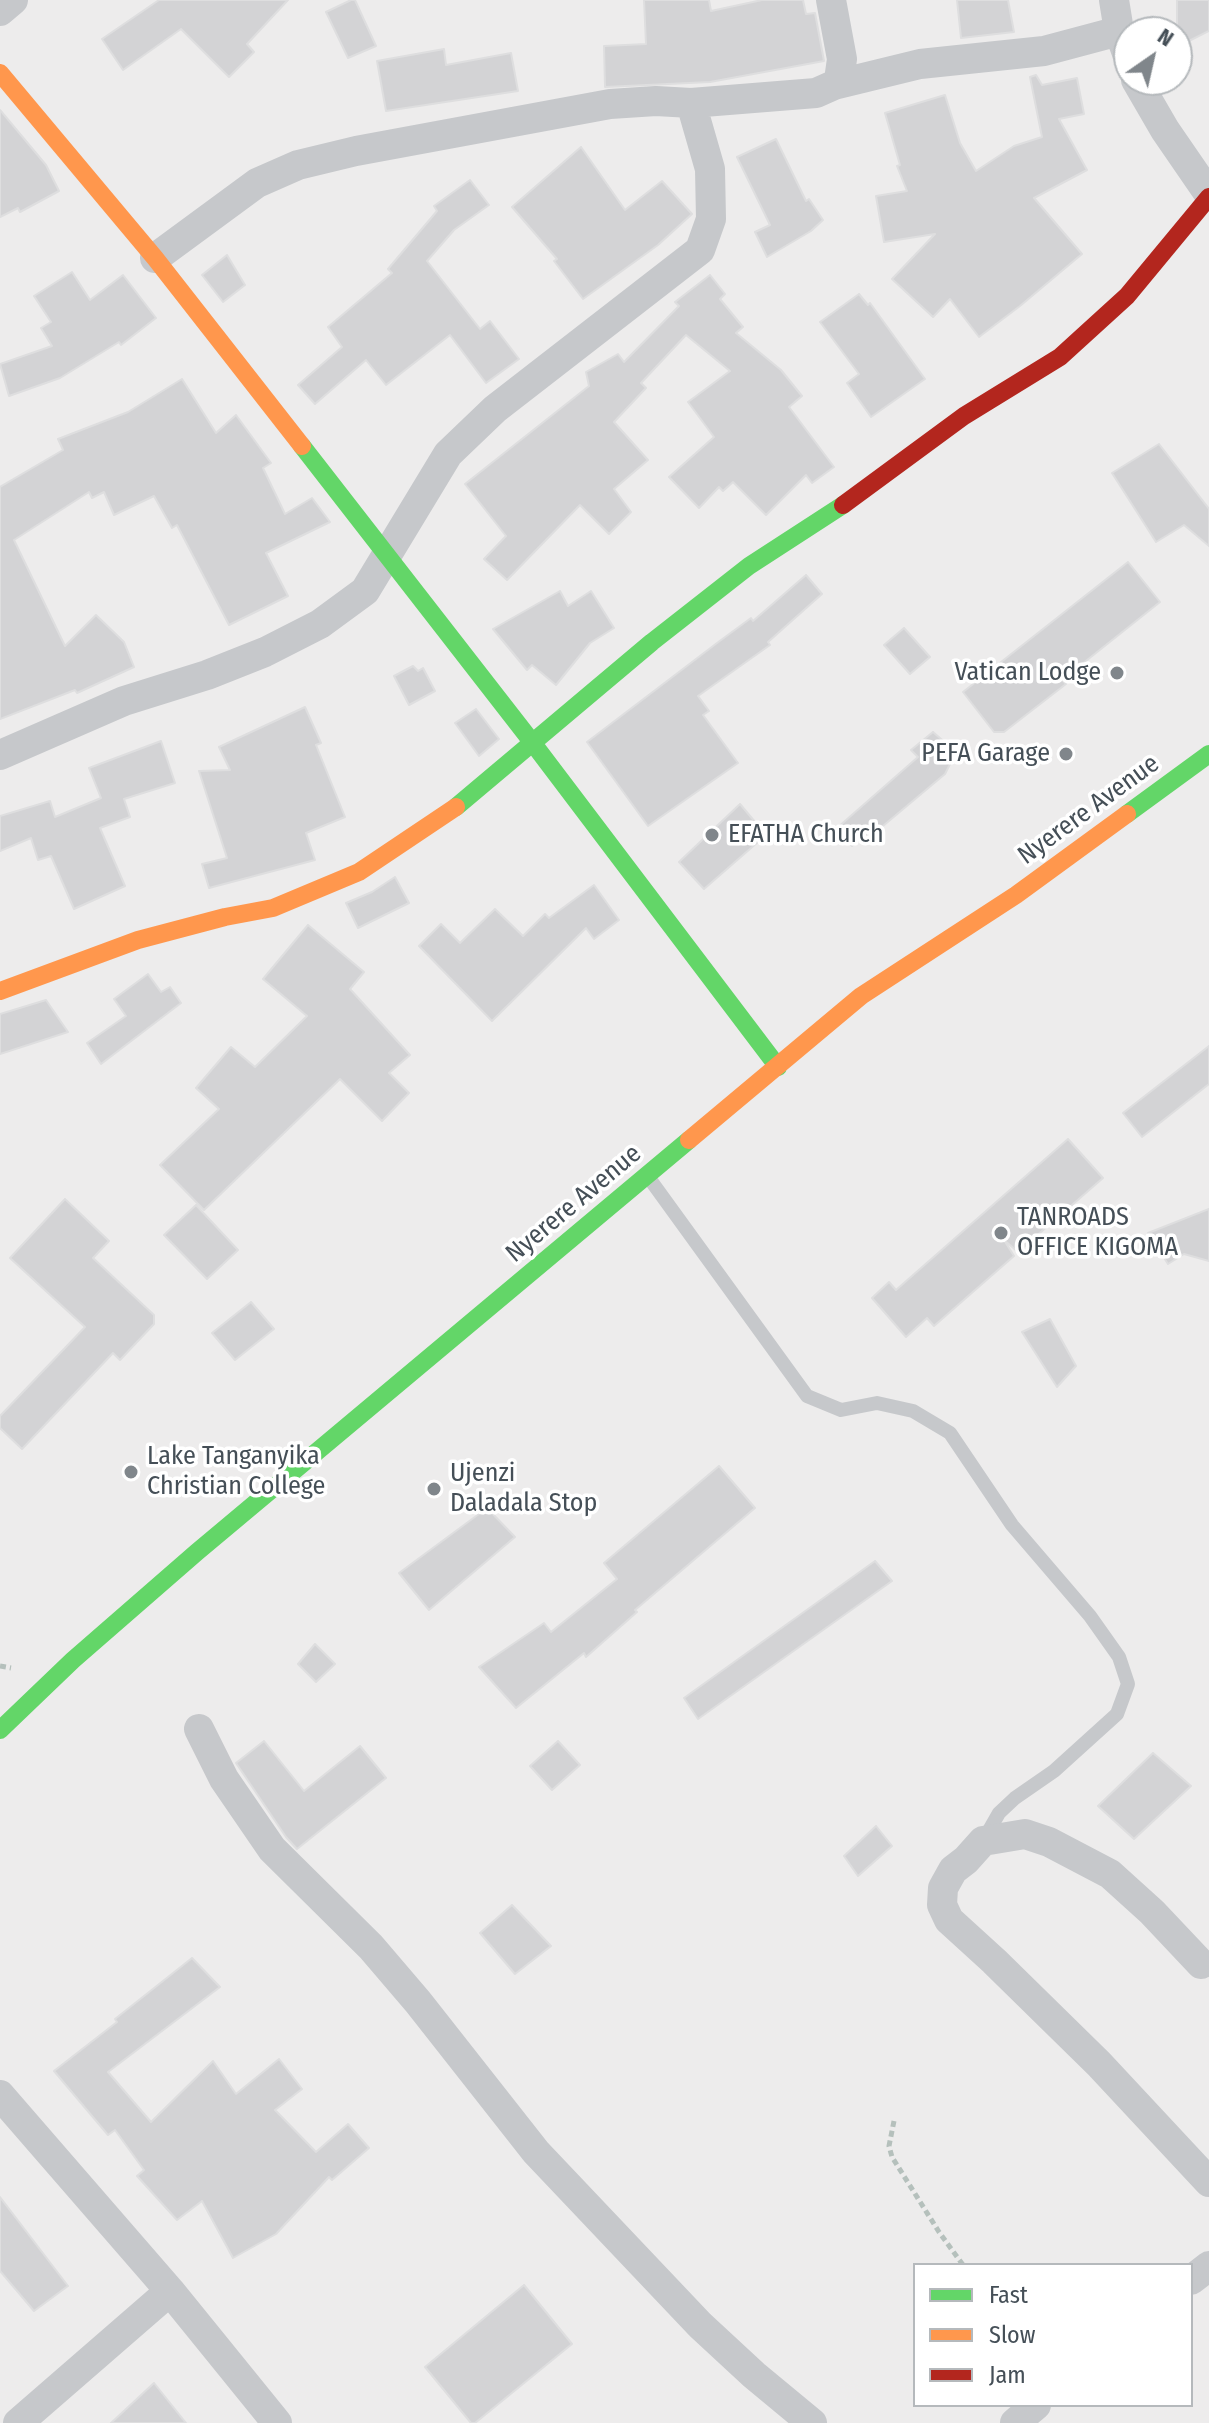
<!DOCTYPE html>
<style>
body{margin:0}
#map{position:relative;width:1209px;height:2423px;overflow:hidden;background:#edecec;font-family:"Fira Sans Condensed",sans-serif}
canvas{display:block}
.legend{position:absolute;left:913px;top:2263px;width:280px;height:144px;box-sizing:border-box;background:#fff;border:2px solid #b5b9bc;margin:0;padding:10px 14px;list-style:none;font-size:24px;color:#454f57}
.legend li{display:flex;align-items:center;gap:16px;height:40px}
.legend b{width:40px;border:2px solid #b5b9bc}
.north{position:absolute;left:1113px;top:16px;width:80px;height:80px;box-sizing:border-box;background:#fff;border:2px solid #b5b9bc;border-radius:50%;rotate:34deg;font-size:22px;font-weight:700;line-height:32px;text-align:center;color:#454f57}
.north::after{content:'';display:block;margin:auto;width:28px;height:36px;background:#80868b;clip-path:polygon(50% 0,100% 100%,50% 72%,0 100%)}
</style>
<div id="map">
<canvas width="1209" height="2423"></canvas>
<ul class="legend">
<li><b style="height:10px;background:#63d668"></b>Fast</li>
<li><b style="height:10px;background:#ff974d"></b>Slow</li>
<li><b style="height:10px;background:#b3261e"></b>Jam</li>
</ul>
<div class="north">N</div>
</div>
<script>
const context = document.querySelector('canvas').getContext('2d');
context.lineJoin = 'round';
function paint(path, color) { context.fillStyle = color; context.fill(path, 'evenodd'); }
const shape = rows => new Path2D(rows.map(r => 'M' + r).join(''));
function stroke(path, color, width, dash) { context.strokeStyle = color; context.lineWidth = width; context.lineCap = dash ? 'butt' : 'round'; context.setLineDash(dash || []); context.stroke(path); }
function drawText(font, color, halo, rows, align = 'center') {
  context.font = font + ' "Fira Sans Condensed",sans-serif'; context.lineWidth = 7; context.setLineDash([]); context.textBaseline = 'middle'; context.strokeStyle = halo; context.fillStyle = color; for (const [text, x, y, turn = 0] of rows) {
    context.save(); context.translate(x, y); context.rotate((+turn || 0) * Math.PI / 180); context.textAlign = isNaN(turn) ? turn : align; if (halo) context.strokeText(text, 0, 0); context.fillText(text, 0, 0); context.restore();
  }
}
const building = shape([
 [159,0,288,0,247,44,254,52,229,77,181,29,123,70,102,39,159,0],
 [351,0,355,0,376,46,348,58,326,12,351,0],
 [644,0,709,0,711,11,762,0,803,0,806,14,815,13,824,61,710,82,605,87,604,46,646,44,644,0],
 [957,0,1008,0,1014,32,961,38,957,0],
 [1177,0,1209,0,1209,31,1177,47,1177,0],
 [444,49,446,65,511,53,518,91,386,111,377,61,444,49],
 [1036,75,1042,85,1077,78,1084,114,1059,119,1087,170,1034,198,1082,254,1020,306,979,337,950,299,933,317,892,279,935,234,884,242,876,196,907,191,897,166,900,165,885,113,945,95,960,143,976,171,1014,146,1042,137,1030,77,1036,75],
 [0,110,46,165,59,191,20,212,18,208,0,217,0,110],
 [776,139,806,201,809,199,823,220,811,231,767,257,755,232,770,225,737,157,776,139],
 [581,147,625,210,662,181,692,214,658,245,583,299,554,261,557,259,512,207,581,147],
 [470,180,489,205,454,230,427,261,480,329,490,321,519,359,486,383,450,335,386,385,366,360,315,404,298,385,342,347,328,327,392,273,388,269,437,211,434,206,470,180],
 [227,255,245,285,223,302,202,275,227,255],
 [72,272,90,300,123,275,156,318,121,345,119,342,60,378,9,396,0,364,52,346,41,328,51,322,34,296,72,272],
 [710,275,725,294,720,299,743,327,736,333,781,370,802,396,789,407,834,467,812,483,806,475,766,515,733,482,723,491,719,487,699,508,669,477,714,437,688,402,730,371,686,335,641,383,646,388,614,422,648,460,614,489,631,512,609,534,580,505,507,580,484,559,506,536,465,484,589,386,586,372,618,354,624,362,679,306,675,302,710,275],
 [859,294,868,305,870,303,925,379,871,417,847,383,859,374,820,322,859,294],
 [182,379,216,433,236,415,271,463,263,468,285,514,312,498,330,522,266,553,288,596,229,625,177,525,172,528,154,496,114,515,104,492,92,498,89,492,14,540,65,646,96,615,124,642,134,667,77,693,75,690,0,719,0,487,63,450,58,439,128,412,182,379],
 [1159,444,1209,509,1209,546,1184,525,1156,542,1112,473,1159,444],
 [1128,562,1160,602,1062,680,1066,684,1004,732,994,732,963,692,1128,562],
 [806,575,822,594,768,642,770,645,698,696,709,711,703,715,738,763,648,826,587,742,717,643,751,618,753,621,806,575],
 [560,591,568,606,591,591,614,628,590,643,556,685,532,665,527,670,493,629,560,591],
 [904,628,930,657,910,674,884,645,904,628],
 [413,666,418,671,423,668,435,691,409,705,394,676,413,666],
 [305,707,321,743,316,745,345,817,306,833,315,860,209,888,202,864,227,858,199,771,230,770,219,747,305,707],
 [476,709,499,739,479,756,455,723,476,709],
 [933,732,956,752,945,774,871,836,868,832,852,846,837,828,918,757,911,750,933,732],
 [161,741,175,783,124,799,130,817,100,828,125,886,74,909,51,856,38,860,31,838,0,851,0,816,50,801,55,817,101,798,89,768,161,741],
 [740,804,766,835,704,889,679,862,740,804],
 [395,877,409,903,358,928,346,903,372,892,395,877],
 [594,885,619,920,594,939,586,928,492,1021,419,946,441,924,460,943,495,909,523,936,545,914,549,918,594,885],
 [308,925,364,972,350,989,410,1055,389,1073,409,1093,382,1121,340,1079,204,1210,160,1165,219,1109,196,1088,231,1047,255,1067,307,1016,263,979,308,925],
 [148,974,161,992,170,987,181,1003,101,1064,87,1043,126,1016,114,999,148,974],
 [46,1000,68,1032,0,1054,0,1014,46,1000],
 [1209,1046,1209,1084,1142,1137,1123,1113,1209,1046],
 [1068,1139,1103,1178,1018,1252,1004,1240,1014,1256,934,1326,927,1318,906,1337,872,1298,889,1282,896,1290,1068,1139],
 [65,1199,109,1241,93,1258,154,1315,154,1324,120,1360,113,1353,22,1449,0,1428,0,1416,85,1327,10,1258,65,1199],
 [196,1205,238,1250,207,1279,164,1235,196,1205],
 [1209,1209,1209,1261,1184,1254,1168,1264,1148,1233,1209,1209],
 [251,1302,274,1329,235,1360,212,1333,251,1302],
 [1050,1319,1076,1366,1057,1387,1022,1332,1050,1319],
 [719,1466,755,1508,635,1610,637,1612,586,1657,584,1653,516,1708,479,1667,544,1623,551,1632,617,1579,604,1563,719,1466],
 [487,1508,515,1537,429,1610,399,1573,487,1508],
 [875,1561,892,1581,698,1719,684,1698,875,1561],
 [315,1644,335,1664,316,1682,298,1664,315,1644],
 [264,1741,304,1791,360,1746,386,1778,297,1849,286,1837,236,1763,264,1741],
 [558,1741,580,1765,552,1790,530,1766,558,1741],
 [1153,1753,1191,1786,1134,1839,1098,1806,1153,1753],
 [876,1826,892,1846,858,1876,844,1856,876,1826],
 [512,1905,551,1946,515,1974,480,1933,512,1905],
 [192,1958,220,1987,108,2072,151,2122,213,2061,236,2094,279,2059,302,2089,275,2110,316,2152,348,2124,369,2148,332,2180,329,2177,276,2234,233,2258,202,2201,177,2220,137,2176,144,2170,115,2130,108,2135,54,2071,117,2022,115,2019,192,1958],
 [0,2197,68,2286,34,2311,0,2271,0,2197],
 [524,2285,572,2344,475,2423,471,2423,425,2367,524,2285],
 [154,2383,186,2423,111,2423,154,2383]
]);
paint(building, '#d3d3d5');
stroke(building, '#dededf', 2);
stroke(shape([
 [0,1666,11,1668],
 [894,2121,889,2146,892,2157,939,2232,963,2265]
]), '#b5c0bc', 5, [6, 4]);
stroke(shape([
 [649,1178,807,1396,841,1410,877,1403,913,1411,950,1433,1012,1525,1090,1616,1119,1657,1128,1684,1117,1714,1054,1771,1015,1798,999,1813,983,1841]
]), '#c6c8cb', 14);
stroke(shape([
 [831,0,842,59,839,80,834,85],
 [1114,0,1119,31,1129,59],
 [0,11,13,0],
 [1136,80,1165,130,1209,194],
 [155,258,257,183,298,165,356,151,610,104,656,101,691,103,816,93,834,85,920,64,1044,51,1119,31],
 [0,755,124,701,207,675,265,652,320,624,365,591,448,454,495,409,700,250,711,219,710,169,691,103],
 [199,1729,224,1779,272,1849,371,1947,418,2002,536,2152,700,2325,754,2375,812,2423],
 [1201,1964,1152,1912,1110,1874,1049,1842,1025,1834,983,1841,966,1860,953,1870,943,1888,942,1905,949,1920,994,1961,1099,2064,1209,2182],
 [0,2095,170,2291,277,2423],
 [1191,2280,1209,2266],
 [18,2423,170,2291],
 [1015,2423,1036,2405]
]), '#c6c8cb', 30);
stroke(shape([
 [302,446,532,742,778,1067],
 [456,807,652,642,749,566,843,505],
 [1127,814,1209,754],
 [0,1730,73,1660,197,1552,689,1140]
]), '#63d668', 18);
stroke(shape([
 [0,73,155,258,302,446],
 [0,991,138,940,225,917,273,908,359,872,456,807],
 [689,1140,861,996,1016,895,1127,814]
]), '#ff974d', 18);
stroke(shape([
 [843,505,964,416,1060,357,1127,296,1209,197]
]), '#b3261e', 18);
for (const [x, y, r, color] of [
 [1117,673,8,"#80868b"],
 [1066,754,8,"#80868b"],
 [712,835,8,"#80868b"],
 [1001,1233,8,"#80868b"],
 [131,1472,8,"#80868b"],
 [434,1489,8,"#80868b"]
]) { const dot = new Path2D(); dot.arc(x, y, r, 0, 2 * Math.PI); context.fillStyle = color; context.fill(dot); stroke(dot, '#fff', 3); }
drawText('26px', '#454f57', '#fff', [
 ["Vatican Lodge",1101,673,"right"],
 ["PEFA Garage",1050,754,"right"],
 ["EFATHA Church",728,835],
 ["TANROADS",1017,1218],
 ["OFFICE KIGOMA",1017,1248],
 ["Lake Tanganyika",147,1457],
 ["Christian College",147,1487],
 ["Ujenzi",450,1474],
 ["Daladala Stop",450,1504]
], 'left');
drawText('26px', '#454f57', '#fff', [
 ["Nyerere Avenue",1089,810,-36],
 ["Nyerere Avenue",574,1204,-40]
]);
</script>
